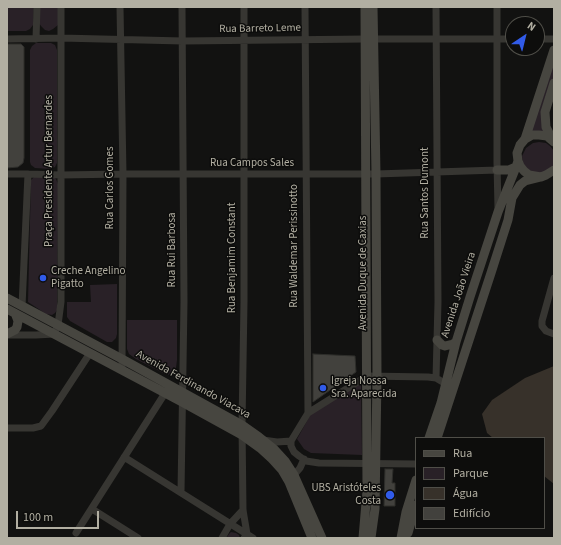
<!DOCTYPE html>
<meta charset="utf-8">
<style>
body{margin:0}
#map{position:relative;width:561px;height:545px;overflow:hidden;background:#121211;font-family:"Source Sans 3",sans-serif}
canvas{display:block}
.frame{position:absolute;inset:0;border:8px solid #b2afa2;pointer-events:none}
.legend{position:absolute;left:415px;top:437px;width:130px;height:92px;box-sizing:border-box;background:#0d0d0c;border:1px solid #4f4e48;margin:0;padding:5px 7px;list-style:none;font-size:12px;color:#b2afa2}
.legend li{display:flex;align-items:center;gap:8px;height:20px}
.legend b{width:20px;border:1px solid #4f4e48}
.north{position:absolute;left:505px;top:16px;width:40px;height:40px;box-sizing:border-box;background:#0d0d0c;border:1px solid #4f4e48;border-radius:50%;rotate:35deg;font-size:11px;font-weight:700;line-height:16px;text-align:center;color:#b2afa2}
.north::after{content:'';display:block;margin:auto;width:14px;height:18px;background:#315be9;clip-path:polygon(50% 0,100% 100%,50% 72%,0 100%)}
.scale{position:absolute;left:16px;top:511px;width:83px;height:18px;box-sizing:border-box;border:2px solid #b2afa2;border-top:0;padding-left:5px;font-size:12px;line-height:14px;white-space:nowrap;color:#b2afa2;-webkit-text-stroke:3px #0d0d0c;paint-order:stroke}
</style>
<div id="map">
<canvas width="561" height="545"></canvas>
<div class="frame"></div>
<ul class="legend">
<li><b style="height:5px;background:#474640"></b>Rua</li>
<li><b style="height:11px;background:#292127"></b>Parque</li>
<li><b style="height:11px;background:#37312a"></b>Água</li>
<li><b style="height:11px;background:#42413d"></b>Edifício</li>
</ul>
<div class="north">N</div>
<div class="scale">100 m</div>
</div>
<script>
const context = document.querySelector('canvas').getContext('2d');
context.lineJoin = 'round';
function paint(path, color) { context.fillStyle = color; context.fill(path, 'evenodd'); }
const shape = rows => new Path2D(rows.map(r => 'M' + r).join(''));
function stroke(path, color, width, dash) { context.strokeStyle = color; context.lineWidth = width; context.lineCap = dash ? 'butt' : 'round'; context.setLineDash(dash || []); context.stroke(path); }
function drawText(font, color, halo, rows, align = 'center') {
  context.font = font + ' "Source Sans 3",sans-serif'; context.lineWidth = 3; context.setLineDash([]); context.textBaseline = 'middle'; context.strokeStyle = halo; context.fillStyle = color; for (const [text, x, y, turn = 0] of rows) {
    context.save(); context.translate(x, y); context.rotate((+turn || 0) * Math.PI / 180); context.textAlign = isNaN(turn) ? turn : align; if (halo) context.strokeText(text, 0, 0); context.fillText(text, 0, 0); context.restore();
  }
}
paint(shape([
 [7,7,34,7,33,25,30,29,26,31,7,31],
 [40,7,58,7,58,25,53,29,49,31,45,30,41,26,39,23],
 [36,43,51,43,55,45,57,50,57,163,55,167,51,169,35,168,31,165,30,162,30,50,32,46],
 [554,59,554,77,545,102,546,132,529,133],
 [539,142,546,143,550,146,554,151,554,166,549,172,534,175,523,165,522,156,526,148,533,143],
 [36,175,52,175,56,179,58,184,57,310,55,313,52,315,46,314,28,302,31,180],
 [117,284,117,334,116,338,112,342,107,342,70,321,67,317,67,302,91,302,90,285],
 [127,320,177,320,177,360,176,368,170,375,165,374,136,359,129,354,127,349],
 [361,382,362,455,311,453,304,449,297,439,311,414],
 [231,532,236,533,239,535,240,538,226,538,229,534]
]), '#292127');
paint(shape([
 [554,366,554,484,544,476,544,438,493,438,487,433,482,414,492,400,525,378]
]), '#37312a');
const building = shape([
 [7,44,21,44,24,47,24,158,23,163,18,167,7,168,7,44],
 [313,354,355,356,356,372,313,402,313,354],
 [385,469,393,469,392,483,395,483,395,506,384,506,385,469]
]);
paint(building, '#42413d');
stroke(building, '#2e2e2b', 1);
stroke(shape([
 [120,7,123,174,122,369],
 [244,7,244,302,242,425,243,510,247,534,244,538],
 [305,7,308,413],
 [497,7,497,163,498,209],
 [7,39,61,38,183,41,365,39,513,39],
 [36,39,37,7],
 [537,39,554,39],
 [7,174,28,174,61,175,123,174,376,174,497,170],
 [554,278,542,321,542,326,546,331,554,334],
 [22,306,28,174],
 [7,335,36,335,54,334,58,325,61,302,61,7],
 [436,378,438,302,436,7],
 [7,428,33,428,41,426,52,411,90,353],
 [263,440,277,442,291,441],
 [291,441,308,413,367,376,428,377,436,378,446,384],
 [291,441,291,446,294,452,299,456,306,461,319,463,416,464],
 [124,457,253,538],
 [294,475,300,468,304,459],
 [181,492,184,302,182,7],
 [92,509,138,538],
 [76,533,167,390],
 [222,538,230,524,243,510]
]), '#373632', 7);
stroke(shape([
 [525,139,554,50],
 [553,141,546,127,545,112,554,83],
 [554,142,547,136,539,135,532,135,525,139,520,145,517,153,518,161,520,166,524,171,529,175,541,177,546,175,554,170],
 [497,170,509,170,516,167],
 [7,298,122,359,242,425,259,437,274,449,285,461,294,475,322,538],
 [7,309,182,402,242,435,260,448,272,459,282,470,289,482,312,538],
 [7,334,15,330,17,327,18,321,15,313],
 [437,340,442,345,445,346,453,344,456,342],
 [429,438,441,403,456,342,470,297,498,212,516,167,518,161],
 [437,438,491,273,508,220,512,198,520,185,525,181,541,177],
 [408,533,416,505],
 [363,538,367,491,365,7],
 [371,538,375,509,377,376,376,174,373,7],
 [401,538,406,512,416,480]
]), '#474640', 9);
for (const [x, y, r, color] of [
 [43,278,4,"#315be9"],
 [323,388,4,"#315be9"],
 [390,495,5,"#315be9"]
]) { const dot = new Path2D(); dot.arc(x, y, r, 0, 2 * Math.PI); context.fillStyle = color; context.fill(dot); stroke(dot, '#0d0d0c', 1.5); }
drawText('11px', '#b2afa2', '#0d0d0c', [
 ["Rua Barreto Leme",260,29,-1],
 ["Rua Campos Sales",252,164],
 ["Praça Presidente Artur Bernardes",50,171,-90],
 ["Rua Carlos Gomes",111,188,-90],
 ["Rua Santos Dumont",426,193,-90],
 ["Rua Waldemar Perissinotto",295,246,-90],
 ["Rua Rui Barbosa",173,250,-90],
 ["Rua Benjamim Constant",233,258,-90],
 ["Avenida Duque de Caxias",364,273,-90],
 ["Avenida João Vieira",459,295,-72],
 ["Avenida Ferdinando Viacava",193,385,29]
]);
drawText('11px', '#b2afa2', '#0d0d0c', [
 ["Creche Angelino",51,272],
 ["Pigatto",51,285],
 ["Igreja Nossa",331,382],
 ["Sra. Aparecida",331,395],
 ["UBS Aristóteles",381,489,"right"],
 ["Costa",381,502,"right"]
], 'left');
</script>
